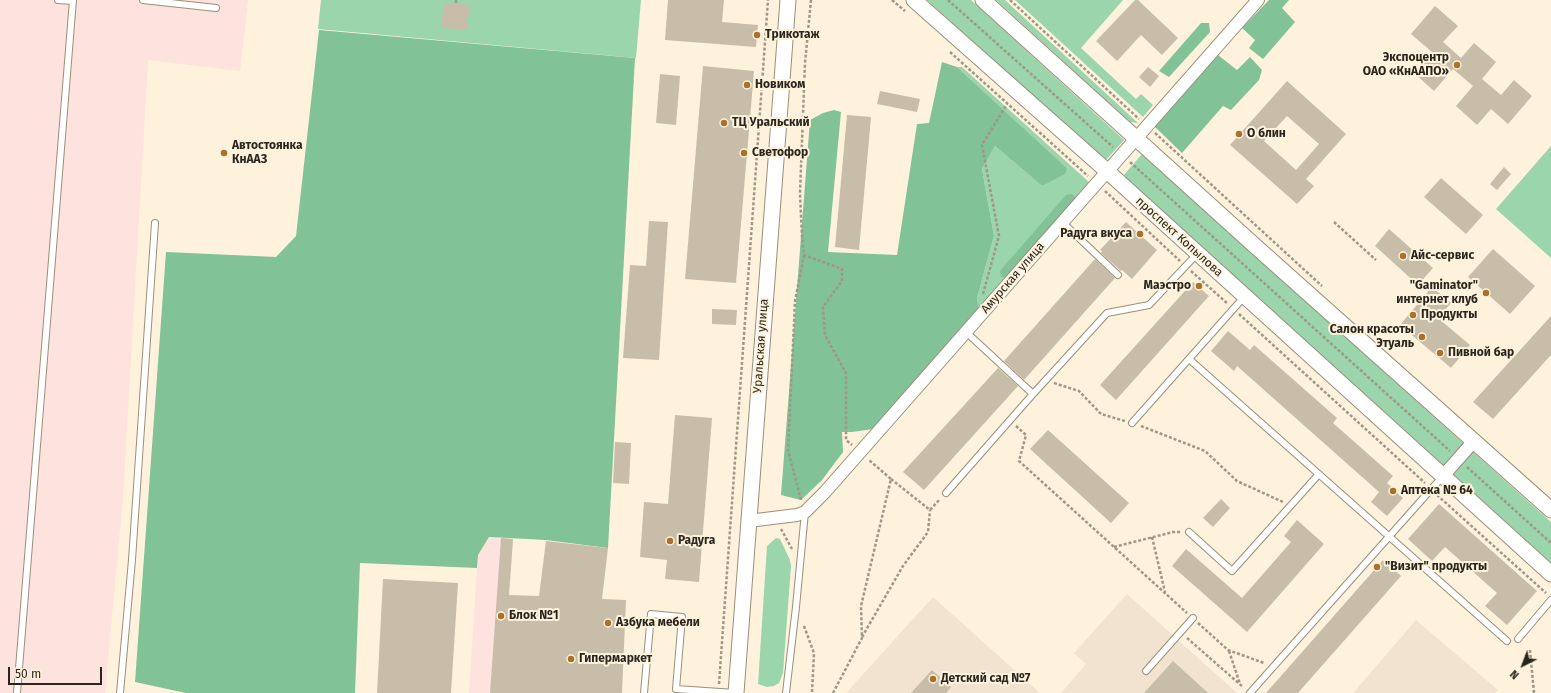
<!DOCTYPE html>
<meta charset="utf-8">
<style>
body{margin:0}
#map{position:relative;width:1551px;height:693px;overflow:hidden;background:#fef2dc;font-family:"Fira Sans",sans-serif}
canvas{display:block}
.north{position:absolute;left:1503px;top:645px;width:40px;height:40px;-webkit-text-stroke:3px #fef2dc;paint-order:stroke;rotate:222deg;font-size:11px;font-weight:700;line-height:16px;text-align:center;color:#2a261e}
.north::after{content:'';display:block;margin:auto;width:14px;height:18px;background:#2a261e;clip-path:polygon(50% 0,100% 100%,50% 72%,0 100%)}
.scale{position:absolute;left:8px;top:667px;width:94px;height:18px;box-sizing:border-box;border:2px solid #2a261e;border-top:0;padding-left:5px;font-size:12px;line-height:14px;white-space:nowrap;color:#2a261e;-webkit-text-stroke:3px #fef2dc;paint-order:stroke}
</style>
<div id="map">
<canvas width="1551" height="693"></canvas>
<div class="north">N</div>
<div class="scale">50 m</div>
</div>
<script>
const context = document.querySelector('canvas').getContext('2d');
context.lineJoin = 'round';
function paint(path, color) { context.fillStyle = color; context.fill(path, 'evenodd'); }
const shape = rows => new Path2D(rows.map(r => 'M' + r).join(''));
function stroke(path, color, width, dash) { context.strokeStyle = color; context.lineWidth = width; context.lineCap = dash ? 'butt' : 'round'; context.setLineDash(dash || []); context.stroke(path); }
function drawText(font, color, halo, rows, align = 'center') {
  context.font = font + ' "Fira Sans",sans-serif'; context.lineWidth = 4; context.setLineDash([]); context.textBaseline = 'middle'; context.strokeStyle = halo; context.fillStyle = color; for (const [text, x, y, turn = 0] of rows) {
    context.save(); context.translate(x, y); context.rotate((+turn || 0) * Math.PI / 180); context.textAlign = isNaN(turn) ? turn : align; if (halo) context.strokeText(text, 0, 0); context.fillText(text, 0, 0); context.restore();
  }
}
paint(shape([
 [0,0,248,0,240,71,148,60,123,497,105,693,0,693],
 [489,538,513,539,502,693,469,693,478,555]
]), '#fde2de');
paint(shape([
 [1127,594,1237,693,1061,693,1086,664,1074,653],
 [933,597,1040,693,846,693],
 [1416,620,1498,690,1495,693,1353,693]
]), '#f2e2d0');
paint(shape([
 [321,0,641,0,636,58,318,29],
 [927,0,971,0,1124,140,1105,161],
 [996,0,1005,0,1138,123,1130,122],
 [1015,0,1123,0,1081,48,1136,99,1141,94,1153,105,1143,117],
 [957,67,962,67,1090,183,1074,203,1076,197,1072,194,1009,277,979,311,977,298,994,236,982,169,995,146,1042,186,1067,168],
 [1551,146,1551,258,1496,209],
 [1142,154,1551,522,1551,563,1123,176],
 [776,538,780,539,790,560,791,566,783,673,779,683,774,686,767,687,758,684,767,546]
]), '#9ad5ac');
paint(shape([
 [1269,0,1289,0,1282,8,1295,22,1263,59,1249,48,1255,40,1242,28],
 [1201,23,1209,23,1210,32,1169,77,1159,71],
 [319,30,635,58,608,548,546,540,489,537,478,555,477,568,360,563,355,693,186,693,135,682,166,252,276,257,296,236],
 [1218,55,1237,70,1250,57,1262,70,1259,80,1231,110,1223,106,1182,153,1154,126],
 [942,62,957,67,1067,168,1065,174,1042,186,995,146,982,169,994,236,977,298,979,311,873,429,852,432,842,432,843,452,822,480,801,500,781,495,810,120,823,113,834,110,841,112,828,252,897,255,917,124,929,123],
 [1072,194,1076,197,1074,203,1009,277,1001,277,1000,271,1066,195]
]), '#81c296');
paint(shape([
 [668,0,724,0,722,22,758,25,756,47,665,40],
 [1135,0,1138,0,1178,38,1162,55,1141,35,1117,61,1096,41],
 [444,3,470,5,467,30,441,28],
 [1435,6,1458,26,1443,42,1461,58,1474,43,1496,62,1482,79,1501,95,1514,80,1532,96,1508,124,1491,109,1477,125,1456,106,1473,86,1453,69,1434,91,1414,73,1432,52,1411,34],
 [703,66,754,71,736,283,685,279],
 [1148,67,1159,76,1150,87,1139,77],
 [660,74,680,76,676,125,656,123],
 [1287,81,1346,134,1306,179,1314,186,1297,204,1230,145],
 [1287,116,1319,144,1296,170,1264,141],
 [880,91,920,99,917,112,877,104],
 [847,115,871,117,859,250,835,247],
 [1504,167,1511,174,1497,190,1490,184],
 [1441,178,1483,215,1466,234,1424,197],
 [649,221,668,222,659,360,623,358,630,265,646,266],
 [1126,222,1157,250,1132,279,1122,270,1121,271,1101,253,1102,251,1100,250],
 [1389,229,1433,268,1418,285,1375,246],
 [1493,249,1535,286,1510,314,1468,277],
 [1095,259,1115,278,1024,380,1004,361],
 [1193,282,1209,296,1116,400,1100,385],
 [1432,287,1451,303,1438,318,1470,345,1451,368,1400,325],
 [712,309,737,310,736,325,712,324],
 [1551,316,1551,355,1493,419,1473,402],
 [1228,331,1250,350,1254,345,1337,418,1333,423,1393,476,1387,483,1403,498,1387,516,1371,502,1379,492,1237,366,1234,371,1211,351],
 [998,368,1018,386,924,490,903,472],
 [675,415,712,418,699,582,665,579,667,560,640,557,644,502,668,504],
 [1048,430,1129,503,1111,523,1030,449],
 [615,442,631,443,629,484,613,483],
 [1221,499,1230,508,1213,527,1203,518],
 [1439,504,1537,591,1507,625,1485,606,1497,593,1445,547,1432,561,1408,539],
 [1297,520,1324,544,1247,632,1172,566,1186,549,1242,598,1291,542,1284,536],
 [501,538,513,539,509,595,539,596,546,541,608,548,602,599,626,600,622,693,490,693],
 [1383,560,1401,576,1298,693,1266,693],
 [383,579,458,583,451,693,377,693],
 [1173,661,1208,693,1144,693],
 [932,670,951,687,946,693,911,693]
]), '#c8bda8');
const service = shape([
 [58,0,73,1],
 [143,0,216,8],
 [1062,222,1118,275],
 [966,332,1033,394],
 [1189,359,1507,641],
 [1132,423,1244,297],
 [946,493,1033,394,1107,313,1149,305,1197,254],
 [1189,532,1232,571,1319,474],
 [1518,639,1551,600],
 [1146,671,1193,618],
 [17,693,73,0],
 [120,693,132,560,155,223],
 [644,693,651,614,682,617,676,689,735,693],
 [786,693,796,607,805,512],
 [1250,693,1443,476]
]);
const minor = shape([
 [1443,476,1474,441],
 [748,521,797,515,805,512,825,492,1258,0]
]);
const tertiary = shape([
 [914,0,1107,171,1551,574],
 [983,0,1254,245,1551,510],
 [736,693,788,0]
]);
stroke(service, '#9a8f7b', 8);
stroke(minor, '#9a8f7b', 14);
stroke(tertiary, '#9a8f7b', 17);
stroke(shape([
 [811,0,805,63,800,193,802,237,804,255,842,269,842,281,823,307,825,335,846,373,846,440,852,445],
 [892,0,905,11],
 [948,0,1113,147],
 [1010,0,1139,119],
 [456,3,456,0],
 [950,52,1088,176],
 [1155,133,1322,286],
 [1130,162,1450,451],
 [1105,191,1180,261],
 [1334,222,1376,260],
 [1191,271,1228,304],
 [983,294,999,236,982,145,1007,104],
 [1239,314,1425,483],
 [1054,383,1079,391,1101,414,1125,421],
 [1016,426,1026,435,1019,461,1187,613],
 [1141,426,1205,451,1237,481,1283,502],
 [1467,467,1551,543],
 [891,479,930,510,940,499],
 [1437,495,1546,593],
 [801,500,788,450,795,301,804,255],
 [781,529,792,549],
 [1152,537,1165,592],
 [1114,547,1173,532,1182,532],
 [1198,623,1228,650,1264,663],
 [804,626,814,653,812,693],
 [862,637,903,566,928,532,930,510],
 [1187,638,1243,687],
 [1530,650,1534,693],
 [1229,651,1240,684],
 [719,684,768,0],
 [833,693,862,638,861,606,891,479,869,460]
]), '#9f9787', 2.5, [3, 2]);
stroke(service, '#fff', 6);
stroke(minor, '#fff', 12);
stroke(tertiary, '#fff', 15);
for (const [x, y, r, color] of [
 [757,35,4,"#a8722c"],
 [1457,65,4,"#a8722c"],
 [747,85,4,"#a8722c"],
 [724,123,4,"#a8722c"],
 [1239,134,4,"#a8722c"],
 [224,153,4,"#a8722c"],
 [744,153,4,"#a8722c"],
 [1140,234,4,"#a8722c"],
 [1403,256,4,"#a8722c"],
 [1199,286,4,"#a8722c"],
 [1486,293,4,"#a8722c"],
 [1413,315,4,"#a8722c"],
 [1422,337,4,"#a8722c"],
 [1440,353,4,"#a8722c"],
 [1393,491,4,"#a8722c"],
 [670,541,4,"#a8722c"],
 [1377,567,4,"#a8722c"],
 [501,616,4,"#a8722c"],
 [608,623,4,"#a8722c"],
 [571,659,4,"#a8722c"],
 [933,679,4,"#a8722c"]
]) { const dot = new Path2D(); dot.arc(x, y, r, 0, 2 * Math.PI); context.fillStyle = color; context.fill(dot); stroke(dot, '#fef2dc', 1.5); }
drawText('bold 12px', '#2a261e', '#fef2dc', [
 ["Трикотаж",765,35],
 ["Экспоцентр",1449,58,"right"],
 ["ОАО «КнААПО»",1449,72,"right"],
 ["Новиком",755,85],
 ["ТЦ Уральский",732,123],
 ["О блин",1247,134],
 ["Автостоянка",232,146],
 ["КнААЗ",232,160],
 ["Светофор",752,153],
 ["Радуга вкуса",1132,234,"right"],
 ["Айс-сервис",1411,256],
 ["Маэстро",1191,286,"right"],
 ["\"Gaminator\"",1478,286,"right"],
 ["интернет клуб",1478,300,"right"],
 ["Продукты",1421,315],
 ["Салон красоты",1414,330,"right"],
 ["Этуаль",1414,344,"right"],
 ["Пивной бар",1448,353],
 ["Аптека № 64",1401,491],
 ["Радуга",678,541],
 ["\"Визит\" продукты",1385,567],
 ["Блок №1",509,616],
 ["Азбука мебели",616,623],
 ["Гипермаркет",579,659],
 ["Детский сад №7",941,679]
], 'left');
drawText('12px', '#2a261e', '#fef2dc', [
 ["проспект Копылова",1179,237,42],
 ["Амурская улица",1013,278,-49],
 ["Уральская улица",761,346,-86]
]);
</script>
